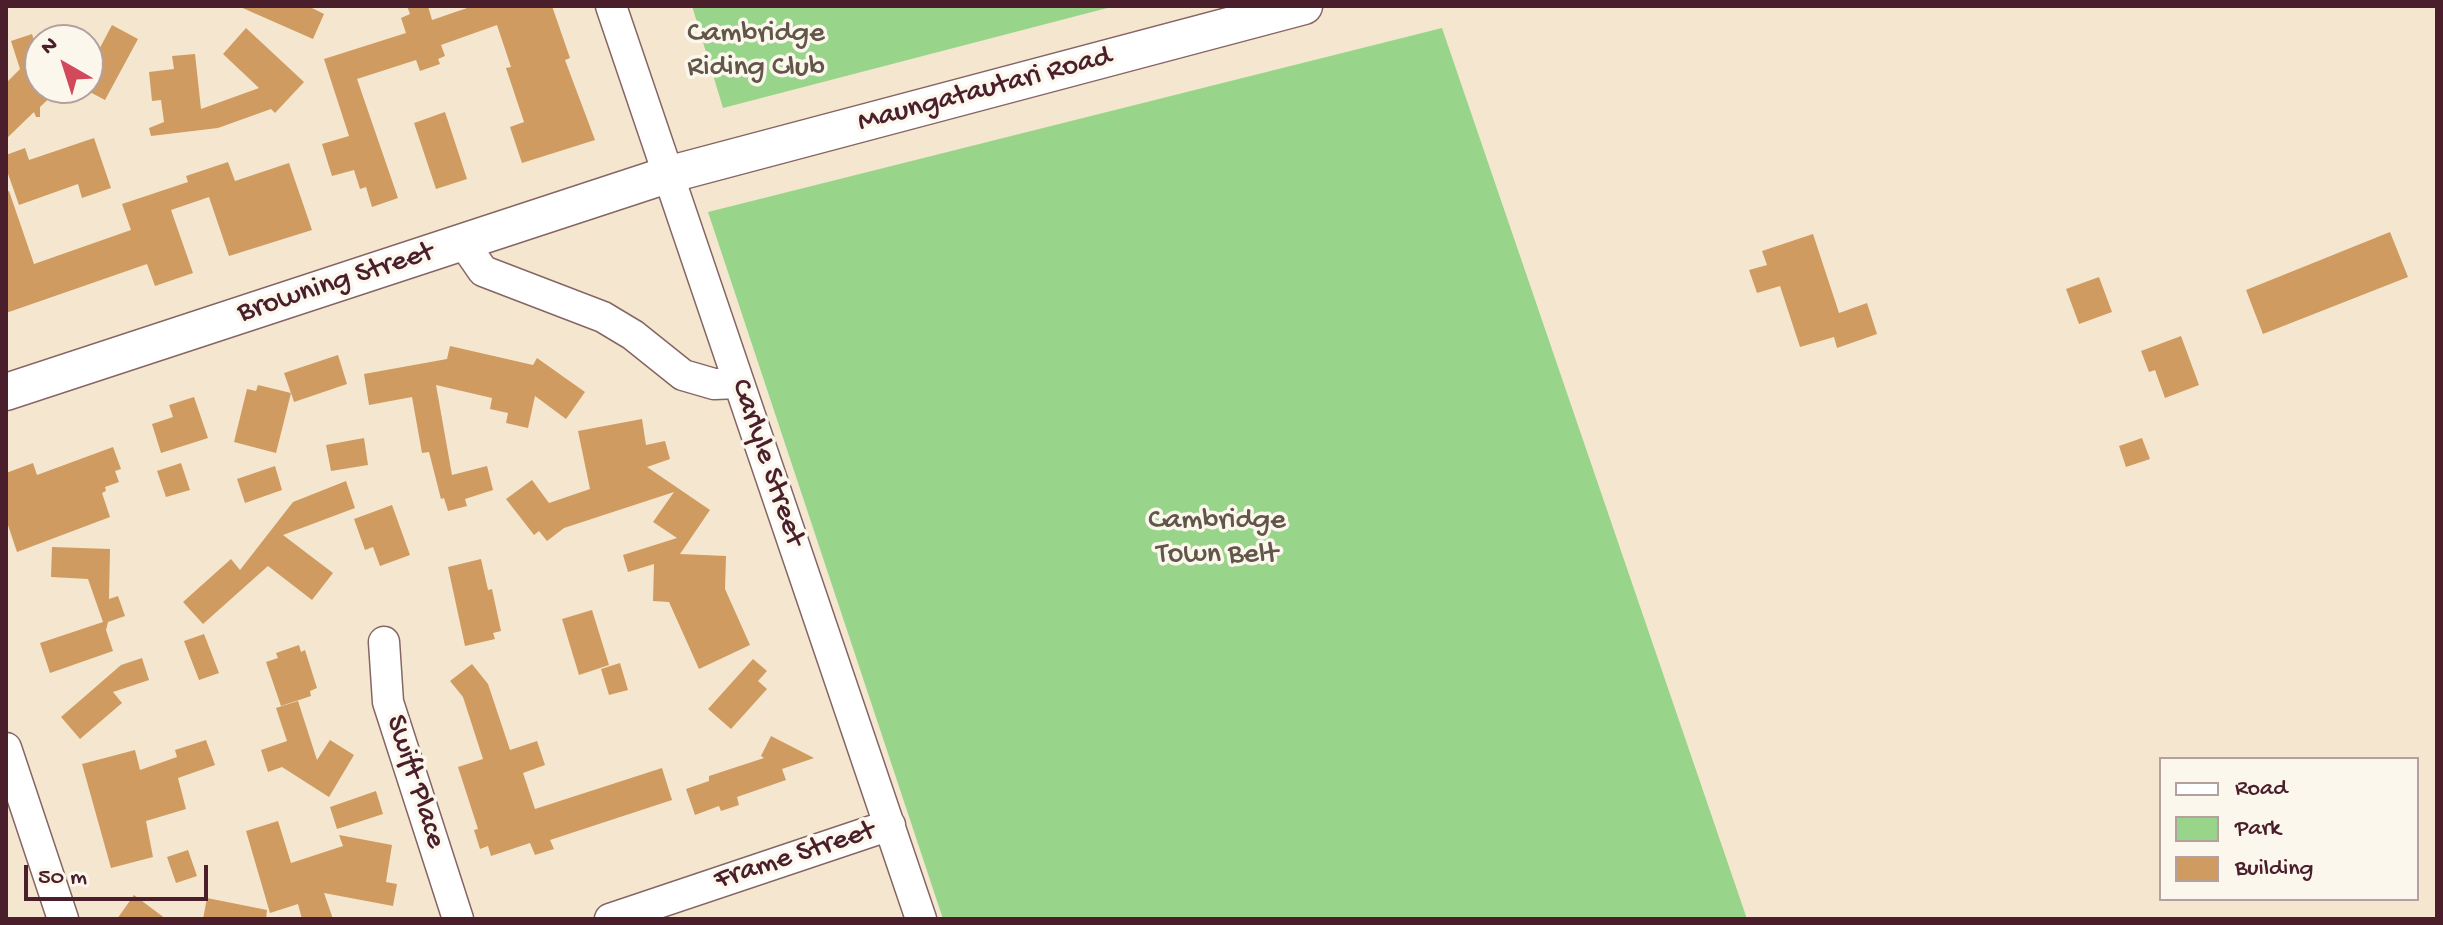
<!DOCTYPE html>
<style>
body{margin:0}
#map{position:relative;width:2443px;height:925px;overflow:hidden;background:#f5e7cf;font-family:"Gochi Hand",sans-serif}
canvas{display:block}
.frame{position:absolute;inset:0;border:8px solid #4a1f2b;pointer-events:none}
.legend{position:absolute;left:2159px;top:757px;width:260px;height:144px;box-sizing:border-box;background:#fbf7ec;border:2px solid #b4a19f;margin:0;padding:10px 14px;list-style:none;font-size:24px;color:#4a1f2b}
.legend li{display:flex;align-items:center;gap:16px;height:40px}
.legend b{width:40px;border:2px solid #b4a19f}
.north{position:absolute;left:24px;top:24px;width:80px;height:80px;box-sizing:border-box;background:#fbf7ec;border:2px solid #b4a19f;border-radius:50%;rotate:321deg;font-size:22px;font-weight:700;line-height:32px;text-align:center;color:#4a1f2b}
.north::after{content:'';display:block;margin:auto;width:28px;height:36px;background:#d1495b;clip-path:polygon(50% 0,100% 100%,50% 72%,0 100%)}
.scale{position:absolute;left:24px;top:865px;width:184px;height:36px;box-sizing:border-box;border:4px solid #4a1f2b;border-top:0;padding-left:10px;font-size:24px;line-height:28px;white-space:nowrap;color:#4a1f2b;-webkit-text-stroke:6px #fbf7ec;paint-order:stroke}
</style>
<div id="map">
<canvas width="2443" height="925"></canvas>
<div class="frame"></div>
<ul class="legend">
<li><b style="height:10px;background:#fff"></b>Road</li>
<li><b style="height:22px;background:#98d58a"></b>Park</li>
<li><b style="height:22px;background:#cf9b60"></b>Building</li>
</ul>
<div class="north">N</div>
<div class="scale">50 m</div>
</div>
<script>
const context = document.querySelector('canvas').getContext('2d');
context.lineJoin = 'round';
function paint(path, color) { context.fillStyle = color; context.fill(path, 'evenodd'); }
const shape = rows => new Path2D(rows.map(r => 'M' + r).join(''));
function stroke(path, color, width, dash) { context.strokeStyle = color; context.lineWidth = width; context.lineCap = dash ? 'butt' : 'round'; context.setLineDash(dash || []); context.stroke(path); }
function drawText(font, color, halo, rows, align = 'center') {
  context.font = font + ' "Gochi Hand",sans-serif'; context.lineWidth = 7; context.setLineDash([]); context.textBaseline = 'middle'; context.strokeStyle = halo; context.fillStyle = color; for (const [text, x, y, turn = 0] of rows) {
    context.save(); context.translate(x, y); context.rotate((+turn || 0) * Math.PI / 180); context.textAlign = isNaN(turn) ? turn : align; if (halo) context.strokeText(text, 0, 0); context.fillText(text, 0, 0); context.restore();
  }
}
paint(shape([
 [692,6,1115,6,723,108],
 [1442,28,1747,919,943,919,708,212]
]), '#98d58a');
paint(shape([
 [238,6,308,6,324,14,313,39],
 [407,6,428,6,432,20,473,6,552,6,570,58,565,60,595,140,522,163,510,127,524,122,506,68,511,67,497,25,441,45,445,56,438,59,440,64,420,71,416,60,357,79,398,198,372,207,366,187,360,189,354,170,332,176,322,144,349,136,324,59,406,33,401,18,410,14],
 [112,25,138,39,105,100,88,91,88,56,94,59],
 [246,28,304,82,275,113,271,109,218,128,151,136,149,128,164,122,161,100,152,101,149,72,174,69,172,56,195,54,201,109,259,88,223,54],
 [32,34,38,53,40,51,40,88,60,88,40,107,40,117,36,117,34,112,6,139,6,83,20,69,11,41],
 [445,112,467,179,436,189,414,123],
 [94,138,111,188,82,198,78,184,19,205,6,168,6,155,25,148,29,160],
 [228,162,235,181,289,163,312,230,229,256,209,197,171,210,193,273,155,286,147,264,6,313,6,192,9,191,34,264,131,230,122,204,188,182,186,176],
 [2390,232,2408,277,2263,334,2246,290],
 [1813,234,1839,313,1867,303,1877,334,1837,348,1834,337,1800,347,1780,286,1757,293,1749,270,1767,265,1762,251],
 [2099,277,2112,312,2079,324,2066,289],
 [2181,336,2199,385,2165,398,2155,370,2149,372,2141,351],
 [450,346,533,365,537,358,585,392,566,419,535,396,528,428,506,423,508,413,490,409,492,398,436,385,452,475,487,466,493,490,465,499,467,506,448,511,444,498,441,499,429,452,422,453,412,397,369,405,364,374,447,359],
 [338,355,347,384,294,402,291,393,276,453,234,442,247,389,256,391,258,385,291,393,284,373],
 [194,397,208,438,161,453,152,424,173,417,169,405],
 [642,419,646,445,665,441,670,459,647,467,710,510,680,554,726,556,725,589,750,645,699,669,669,602,653,601,654,564,628,572,623,555,677,538,653,522,674,492,564,528,547,541,539,531,534,535,506,499,532,480,549,503,590,489,578,431],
 [364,438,368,465,331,471,326,445],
 [2142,438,2150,459,2126,467,2119,446],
 [113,447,121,469,115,471,119,482,105,487,106,491,102,493,110,517,17,552,6,519,6,473,33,463,37,475],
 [181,463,190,490,166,497,157,471],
 [275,466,282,490,245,503,237,479],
 [346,481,355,508,283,535,333,573,312,600,268,566,203,624,183,602,231,559,240,570,293,502],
 [392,505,410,555,380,566,373,547,365,550,354,519],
 [52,547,110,549,109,599,118,596,125,616,108,622,106,630,113,651,50,673,40,643,103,622,88,579,51,577],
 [481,559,488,590,492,589,501,631,493,633,495,639,465,646,448,567],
 [592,610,609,665,579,675,562,619],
 [204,634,219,673,199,680,184,641],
 [299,645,301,652,305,650,317,688,310,691,311,696,281,706,266,662,278,658,276,653],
 [142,658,149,680,113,692,122,703,80,739,61,717,121,665],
 [753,659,767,671,758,681,767,689,731,729,708,709],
 [620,663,628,690,609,695,601,669],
 [472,664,488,684,510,750,537,741,545,765,523,773,535,809,662,768,672,800,550,840,554,849,535,855,530,843,491,856,488,846,480,849,474,830,478,829,458,767,483,759,463,697,450,681],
 [298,701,317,760,330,740,354,755,329,797,282,767,268,772,261,750,287,741,276,708],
 [771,736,814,758,782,769,786,780,737,797,739,805,721,811,719,806,695,815,686,789,709,781,709,776,764,758,761,756],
 [206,740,215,765,178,778,186,809,146,821,153,857,111,868,82,764,135,750,140,770,177,757,175,750],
 [376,791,383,814,337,829,330,807],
 [278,821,291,863,343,846,339,835,392,845,386,882,397,884,393,906,324,893,333,919,302,919,298,904,270,913,246,831],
 [188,850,197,876,176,883,167,857],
 [134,895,166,919,117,919],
 [207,898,267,910,266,919,203,919]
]), '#cf9b60');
const minor = shape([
 [611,6,921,919],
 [463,242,483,271,603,317,633,335,683,375,714,384,739,383],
 [384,642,388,702,458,919],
 [6,748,63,919],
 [610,919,890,825]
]);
const tertiary = shape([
 [6,392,667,175,1304,6]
]);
stroke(minor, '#866564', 33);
stroke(tertiary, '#866564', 39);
stroke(minor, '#fff', 30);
stroke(tertiary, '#fff', 36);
drawText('30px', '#615648', '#fbf7ec', [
 ["Cambridge",756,35],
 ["Riding Club",756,69],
 ["Cambridge",1217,522],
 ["Town Belt",1217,556]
]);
drawText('30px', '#4a1f2b', '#fbf7ec', [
 ["Maungatautari Road",985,91,-15],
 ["Browning Street",336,284,-18],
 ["Carlyle Street",766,463,71],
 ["Swift Place",414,782,72],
 ["Frame Street",795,857,-18]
]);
</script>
